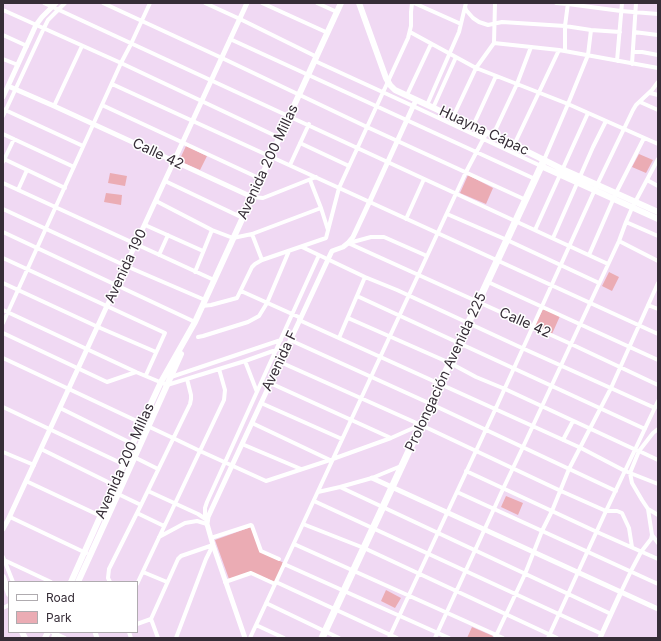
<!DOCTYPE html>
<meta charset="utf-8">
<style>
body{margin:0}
#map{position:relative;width:661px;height:641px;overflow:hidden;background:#f0d9f3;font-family:Inter,sans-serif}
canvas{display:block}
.frame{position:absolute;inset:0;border:4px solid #362d37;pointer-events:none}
.legend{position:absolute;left:8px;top:581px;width:130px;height:52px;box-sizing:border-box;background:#fff;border:1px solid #afabaf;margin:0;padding:5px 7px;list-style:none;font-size:12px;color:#362d37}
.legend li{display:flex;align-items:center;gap:8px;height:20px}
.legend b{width:20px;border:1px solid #afabaf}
</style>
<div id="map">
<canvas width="661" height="641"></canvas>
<div class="frame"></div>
<ul class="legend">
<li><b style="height:5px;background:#fff"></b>Road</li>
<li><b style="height:11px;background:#ebacb4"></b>Park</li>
</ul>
</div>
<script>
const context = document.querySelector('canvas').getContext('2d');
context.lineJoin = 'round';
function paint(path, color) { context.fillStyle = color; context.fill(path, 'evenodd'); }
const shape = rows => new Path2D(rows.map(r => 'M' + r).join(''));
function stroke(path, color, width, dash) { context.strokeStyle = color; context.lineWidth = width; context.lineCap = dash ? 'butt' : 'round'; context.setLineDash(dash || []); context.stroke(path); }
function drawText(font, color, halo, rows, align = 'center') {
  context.font = font + ' Inter,sans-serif'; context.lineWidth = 3; context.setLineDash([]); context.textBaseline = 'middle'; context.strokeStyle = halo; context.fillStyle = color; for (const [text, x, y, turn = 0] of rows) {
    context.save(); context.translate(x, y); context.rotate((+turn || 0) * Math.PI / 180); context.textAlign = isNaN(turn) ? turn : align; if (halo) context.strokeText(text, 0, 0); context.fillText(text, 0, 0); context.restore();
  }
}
paint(shape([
 [186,146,207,156,200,170,179,161],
 [639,154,653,160,646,173,632,167],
 [110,173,127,176,125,186,108,183],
 [468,175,493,188,486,204,460,193],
 [106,193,122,195,121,205,104,202],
 [609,272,619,277,612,291,602,286],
 [543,309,560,316,552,334,535,326],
 [506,496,523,503,518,515,501,507],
 [251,527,261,552,284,563,275,582,251,572,229,579,215,540],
 [386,590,401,598,395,608,381,601],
 [472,627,493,636,492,638,467,638]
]), '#ebacb4');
stroke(shape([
 [44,3,608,264],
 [103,3,222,58,367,127,526,200],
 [205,3,240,19,317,57],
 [262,3,328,33],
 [317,3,337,12],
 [414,3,461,24],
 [466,3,465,7,466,10,473,18,479,22,488,25,502,22,565,26,591,30,620,32],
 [556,3,568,4,621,11,658,14],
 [3,10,121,63,280,138],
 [410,32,476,68,517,84,568,104,658,144],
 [634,32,658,35],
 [3,35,27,46],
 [230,39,535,179],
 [494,43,559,50,658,68],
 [565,51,565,26,568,3],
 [633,52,642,52,658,55],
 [3,59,18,65],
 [315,61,413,106,541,166],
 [617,61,622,3],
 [632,64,636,3],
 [112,84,658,334],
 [650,93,658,95],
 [407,95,431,44],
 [640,102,658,110],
 [102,105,261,179],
 [427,105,459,32,465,7],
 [54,106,82,46],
 [433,108,456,57],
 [3,109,83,146],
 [3,116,44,28,48,20,65,3],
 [453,117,476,68,494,43,495,3],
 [473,126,496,76],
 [3,134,74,167],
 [493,135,517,84,531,47],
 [300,143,349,166],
 [514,145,559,50],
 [4,159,65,188],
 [544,160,568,104,588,55,591,30],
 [3,162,14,139],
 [290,165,309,124],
 [310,180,321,208],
 [647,180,658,186],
 [165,181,243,218],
 [3,183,214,280],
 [18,190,27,170],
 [252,197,263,198,316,177],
 [156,201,212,230,233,238,252,234,321,208,328,230],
 [3,209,126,266,205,300],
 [447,214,507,240,599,283],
 [406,219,424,179],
 [626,222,658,236],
 [145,225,203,251],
 [535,230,588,113],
 [3,232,195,322],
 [252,234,262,260],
 [553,238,593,147,606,121],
 [619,241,658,261],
 [348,243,571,344,658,385],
 [349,243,371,237,384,237,427,256],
 [302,247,365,277,397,290,522,348,655,408],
 [159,255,168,235],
 [589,255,616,193,644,138],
 [3,258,165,333,146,375],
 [195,272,212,230],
 [488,282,658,360],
 [3,283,98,327,156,352],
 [241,291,301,318],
 [357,296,645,429],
 [648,305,658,309],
 [202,306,211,305,237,298,252,267,255,264,262,260,326,238,339,188,408,38,411,26,411,12,412,3],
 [3,310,136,372,167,385,245,361,287,346],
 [348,318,450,363,476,377,505,389,636,450],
 [299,320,581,448,625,471,658,484],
 [3,323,121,63,131,44,150,3],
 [3,333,107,382,136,372],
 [198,337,203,336,248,322,259,316,267,303,289,251],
 [339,338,365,277],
 [290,340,431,404,616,491],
 [3,358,173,438,200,451,266,481,330,460,391,438,420,425],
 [245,361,257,392],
 [280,362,421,425,561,491,606,511,617,511,622,513,629,528,632,547],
 [171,377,281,340],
 [270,383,391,438],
 [261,403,342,439],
 [3,407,125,465],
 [60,408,139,447],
 [252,423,330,460],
 [658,429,653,433,639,451,630,473,632,483,642,500,648,509,658,515],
 [563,440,573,421],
 [242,444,301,469],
 [41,449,116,486],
 [639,451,658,460],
 [3,452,34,465],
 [128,454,158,469],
 [466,471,597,532,658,559],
 [26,481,107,519],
 [340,487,611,614],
 [148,491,198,514,207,520],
 [318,492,340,487,372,478,401,466],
 [457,492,658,584],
 [116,493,141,505],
 [314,501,602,634],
 [137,513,164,526],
 [10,517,86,553],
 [207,520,205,515,205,508,207,502,319,255],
 [303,524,364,548,557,638],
 [652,535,658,543],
 [159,537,185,523,197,521,207,524],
 [211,538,251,525,252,526,261,551,279,559],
 [294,544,503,638],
 [3,557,13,582],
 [4,560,51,582],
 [284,564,449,638],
 [143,572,167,582],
 [110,582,108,578,109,569,141,505,190,404,191,399,191,395,187,379],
 [225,582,251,573,275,584],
 [276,582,397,638],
 [137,584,224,400,225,390,219,369],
 [621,592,631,571,641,552,651,539,652,535,648,509],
 [266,603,339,638],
 [3,608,9,605],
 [137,624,151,619],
 [256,625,284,638],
 [52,632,65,638],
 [129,632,131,638],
 [158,638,151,619,178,559,181,556,213,545],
 [176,638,206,559,213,545],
 [250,638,466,172,487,132],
 [389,638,495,410,597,185,633,110,636,105,652,90,658,82],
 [435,638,503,489,523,447,619,241,626,222,632,208,658,159],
 [495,638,525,574,542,531,552,511,569,469,611,388,658,283],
 [548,638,606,511,658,401]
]), '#fff', 4);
stroke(shape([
 [8,86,54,106,252,197],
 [3,97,36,25,42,17,56,3],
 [372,478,658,609],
 [3,529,8,520,247,3],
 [95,632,97,638],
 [245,638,213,545,207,524,208,517,331,253,332,251,343,247,348,243,353,237,369,203,416,100],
 [600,638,621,592]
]), '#fff', 5);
stroke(shape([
 [359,3,386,78,390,85,395,90,520,148,562,169,658,212],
 [541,166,658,219],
 [3,577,9,594],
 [71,582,142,423,161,382,195,322,341,3],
 [78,582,118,494,181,354],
 [22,632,25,638],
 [45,638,48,632],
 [54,638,56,632]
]), '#fff', 6);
stroke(shape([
 [322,638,544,160]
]), '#fff', 7);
drawText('14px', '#362d37', '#fff', [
 ["Huayna Cápac",484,131,25],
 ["Calle 42",158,154,25],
 ["Avenida 200 Millas",268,162,-65],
 ["Avenida 190",126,266,-65],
 ["Calle 42",525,323,24],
 ["Avenida F",280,361,-65],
 ["Prolongación Avenida 225",446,372,-65],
 ["Avenida 200 Millas",125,461,-66]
]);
</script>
